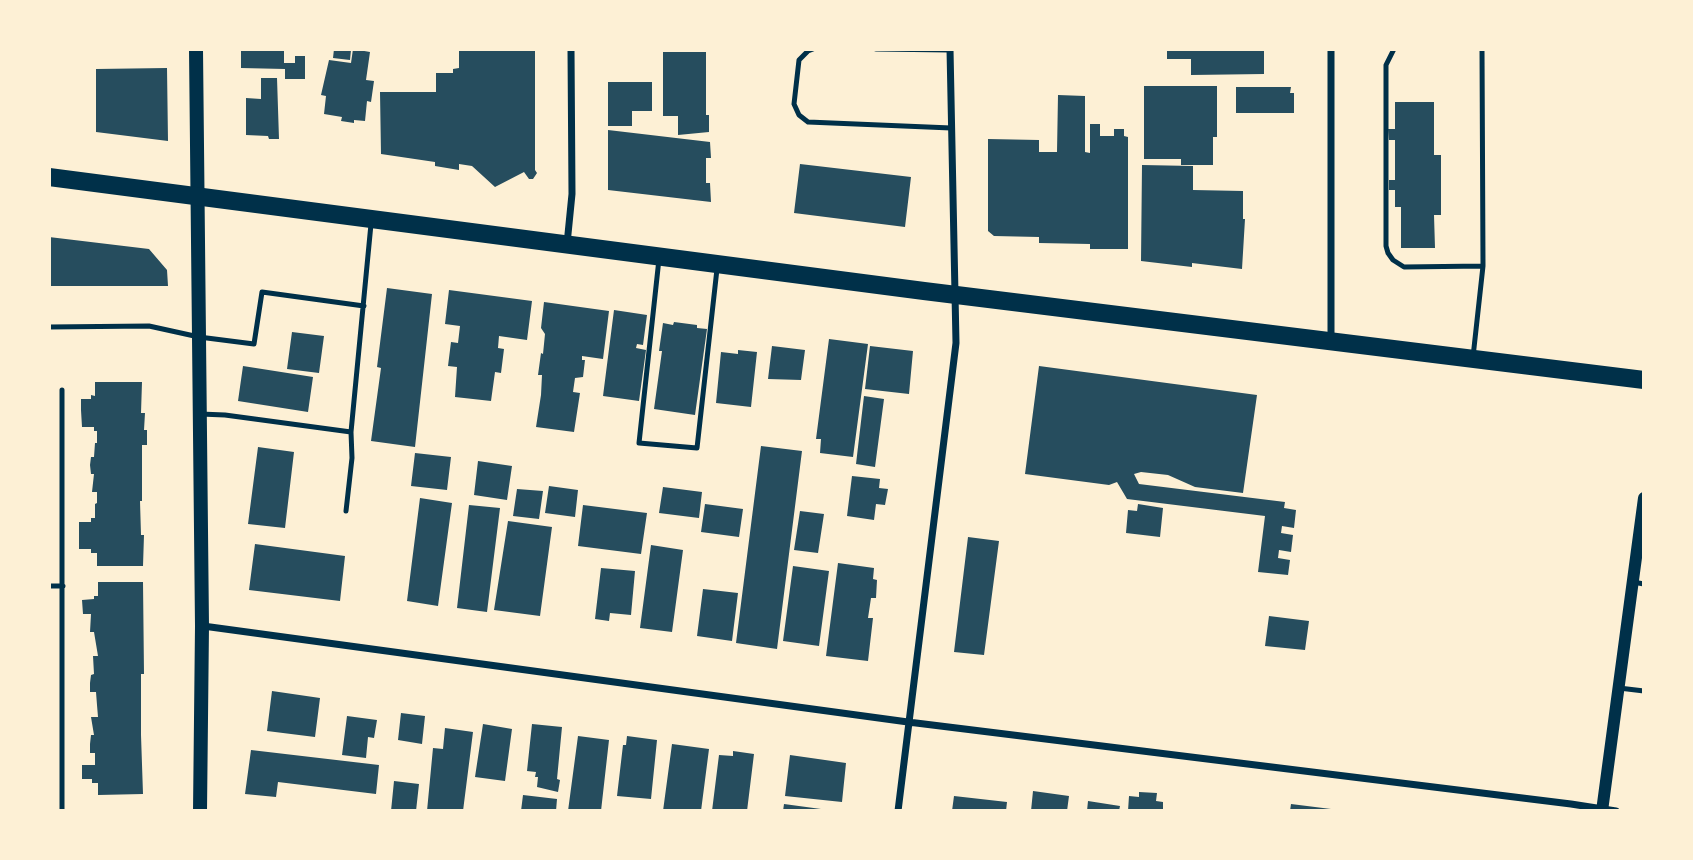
<!DOCTYPE html>
<style>
body{margin:0}
#map{position:relative;width:1693px;height:860px;overflow:hidden;background:#fdf0d5;font-family:"Source Sans 3",sans-serif}
canvas{display:block}
.frame{position:absolute;inset:0;border:51px solid #fdf0d5;pointer-events:none}
</style>
<div id="map">
<canvas width="1693" height="860"></canvas>
<div class="frame"></div>
</div>
<script>
const context = document.querySelector('canvas').getContext('2d');
context.lineJoin = 'round';
function paint(path, color) { context.fillStyle = color; context.fill(path, 'evenodd'); }
const shape = rows => new Path2D(rows.map(r => 'M' + r).join(''));
function stroke(path, color, width, dash) { context.strokeStyle = color; context.lineWidth = width; context.lineCap = dash ? 'butt' : 'round'; context.setLineDash(dash || []); context.stroke(path); }
paint(shape([
 [241,49,284,49,284,63,295,63,295,56,305,56,305,79,285,79,285,69,241,68],
 [334,49,351,50,350,60,333,58],
 [353,49,370,52,366,80,374,81,371,102,367,101,365,121,354,120,354,123,341,121,342,117,324,114,326,96,321,95,329,60,351,63],
 [459,49,535,49,535,170,537,173,533,179,529,179,524,172,495,187,472,166,459,164,459,170,435,166,435,162,381,154,380,92,436,92,436,73,453,73,453,69,459,68],
 [1167,49,1264,49,1264,74,1191,75,1191,59,1167,59],
 [663,52,706,52,706,115,709,115,709,132,678,135,678,116,663,116],
 [167,68,168,141,96,132,96,69],
 [261,78,277,78,279,139,269,139,268,136,246,135,246,98,261,99],
 [608,82,652,82,652,111,632,111,632,126,608,126],
 [1144,86,1217,86,1217,137,1213,137,1213,165,1181,165,1181,159,1144,159],
 [1236,87,1291,87,1290,93,1294,93,1294,113,1236,113],
 [1058,95,1085,96,1085,152,1090,153,1090,124,1100,124,1100,136,1114,136,1114,129,1124,129,1124,136,1128,137,1128,249,1090,249,1090,244,1039,243,1039,237,994,236,988,231,988,139,1039,140,1039,152,1057,152],
 [1395,102,1434,102,1434,155,1441,155,1441,215,1434,215,1435,248,1401,248,1401,207,1395,207,1395,190,1389,190,1389,180,1395,180,1395,140,1389,140,1388,129,1395,129],
 [608,130,710,142,711,158,706,158,706,183,710,183,711,202,608,190],
 [800,164,911,177,905,227,794,213],
 [1142,165,1193,166,1193,190,1243,191,1243,219,1245,219,1242,269,1192,263,1192,267,1141,261],
 [49,237,149,249,167,270,168,286,49,286],
 [387,288,432,294,415,447,371,441,381,368,377,367],
 [449,290,532,301,527,340,499,336,498,348,504,349,501,373,495,372,491,401,455,397,457,367,448,366,451,342,458,343,460,326,445,324],
 [544,302,609,311,603,359,582,356,582,360,585,360,583,377,575,378,573,392,580,393,574,432,536,427,541,395,542,375,538,375,541,353,543,354,545,334,541,328],
 [614,310,647,315,643,345,637,344,636,348,646,350,639,401,603,396],
 [674,322,697,325,697,328,707,329,695,415,654,409,662,351,659,351,663,323,673,325],
 [292,332,324,336,319,373,287,369],
 [829,339,868,344,853,457,820,453,821,439,816,439],
 [772,346,805,350,801,380,768,379],
 [870,346,913,351,909,394,865,389],
 [738,350,757,352,751,407,716,403,721,352,738,354],
 [243,366,313,377,308,412,238,401],
 [1039,366,1257,395,1243,493,1195,487,1168,475,1141,472,1134,474,1139,484,1285,502,1284,508,1296,510,1294,528,1282,526,1281,533,1293,535,1291,552,1279,550,1278,558,1290,560,1288,575,1258,572,1265,516,1127,499,1117,482,1109,485,1025,474],
 [95,382,142,382,141,413,145,413,144,430,147,430,147,445,142,445,142,501,140,501,141,535,144,535,143,566,97,566,97,553,91,553,91,549,79,549,79,522,91,522,91,518,95,518,95,504,97,503,97,492,92,492,94,474,91,474,90,465,91,457,94,457,95,443,97,443,97,431,94,431,94,427,82,427,81,410,81,399,91,399,91,395,95,396],
 [864,396,884,399,875,467,856,464],
 [761,446,802,451,777,649,736,643],
 [258,447,294,452,285,528,248,524],
 [415,453,451,457,447,490,411,486],
 [478,461,512,466,507,500,474,495],
 [852,476,880,479,879,488,888,489,885,505,876,504,874,520,847,516],
 [549,486,578,490,575,517,545,513],
 [663,487,702,492,699,518,659,513],
 [517,489,543,491,539,519,513,516],
 [420,498,452,503,438,606,407,601],
 [705,504,743,509,739,537,701,532],
 [1138,504,1163,508,1160,537,1126,533,1128,510,1137,511],
 [469,505,500,508,487,612,457,608],
 [583,505,647,513,641,554,578,546],
 [800,511,824,514,818,553,794,550],
 [508,521,552,527,540,616,494,610],
 [968,537,999,541,984,655,954,652],
 [255,544,345,556,340,601,249,590],
 [651,545,683,550,672,632,640,628],
 [838,563,874,568,873,579,877,580,876,598,871,598,868,618,873,618,868,661,826,656],
 [793,566,829,571,819,646,783,641],
 [601,568,635,571,631,615,610,613,609,621,595,619],
 [98,582,143,582,144,674,141,674,141,735,143,794,98,795,98,783,92,783,92,779,82,779,82,765,95,765,95,753,90,753,90,744,91,735,94,735,91,717,98,717,97,705,96,692,90,692,90,683,91,675,94,674,93,656,98,656,94,632,90,632,91,614,83,614,82,600,94,599,94,596,98,596],
 [703,589,738,593,732,641,697,636],
 [1269,616,1309,621,1305,650,1265,646],
 [272,691,320,698,315,737,267,731],
 [401,713,425,716,422,744,398,740],
 [347,716,377,720,374,738,368,737,366,758,342,755],
 [483,724,512,729,505,781,475,777],
 [532,724,562,727,557,779,560,780,558,792,537,787,538,777,535,777,536,772,527,771],
 [445,728,473,732,463,811,427,811,433,748,443,749],
 [578,736,609,740,601,811,568,811],
 [627,736,657,740,651,799,617,796,623,745,626,745],
 [672,744,709,749,701,811,663,811],
 [251,750,379,765,376,794,278,782,276,797,245,794],
 [733,751,754,754,747,811,712,811,719,755,733,756],
 [790,755,846,763,842,802,785,796],
 [394,781,419,784,416,811,391,811],
 [1033,791,1069,796,1067,811,1031,811],
 [1139,792,1157,793,1156,801,1163,802,1163,811,1128,811,1129,796,1139,797],
 [523,795,557,799,556,811,521,811],
 [954,796,1007,802,1006,811,952,811],
 [1088,801,1120,806,1119,811,1087,811],
 [784,804,821,809,821,811,783,811],
 [1291,804,1331,809,1330,811,1290,811]
]), '#264d5e');
stroke(shape([
 [813,49,808,51,799,60,794,104,799,115,808,122,951,128],
 [876,49,950,50],
 [1394,49,1386,65,1386,246,1388,253,1393,260,1404,267,1483,266],
 [659,259,639,443,697,448,717,269],
 [49,327,149,326,199,337,254,344,262,292,364,306],
 [1473,357,1483,266,1482,49],
 [62,390,62,811],
 [200,414,225,415,351,432,371,224],
 [346,511,352,458,351,432],
 [1633,582,1644,584],
 [49,586,63,586],
 [1619,688,1644,691]
]), '#003049', 5);
stroke(shape([
 [1331,49,1331,340],
 [567,244,572,194,571,49],
 [203,626,908,722,1571,804,1616,811],
 [898,811,956,343,950,49]
]), '#003049', 7);
stroke(shape([
 [1602,811,1644,498]
]), '#003049', 12);
stroke(shape([
 [196,49,202,626,200,811]
]), '#003049', 14);
stroke(shape([
 [49,177,924,291,1644,380]
]), '#003049', 18);
</script>
